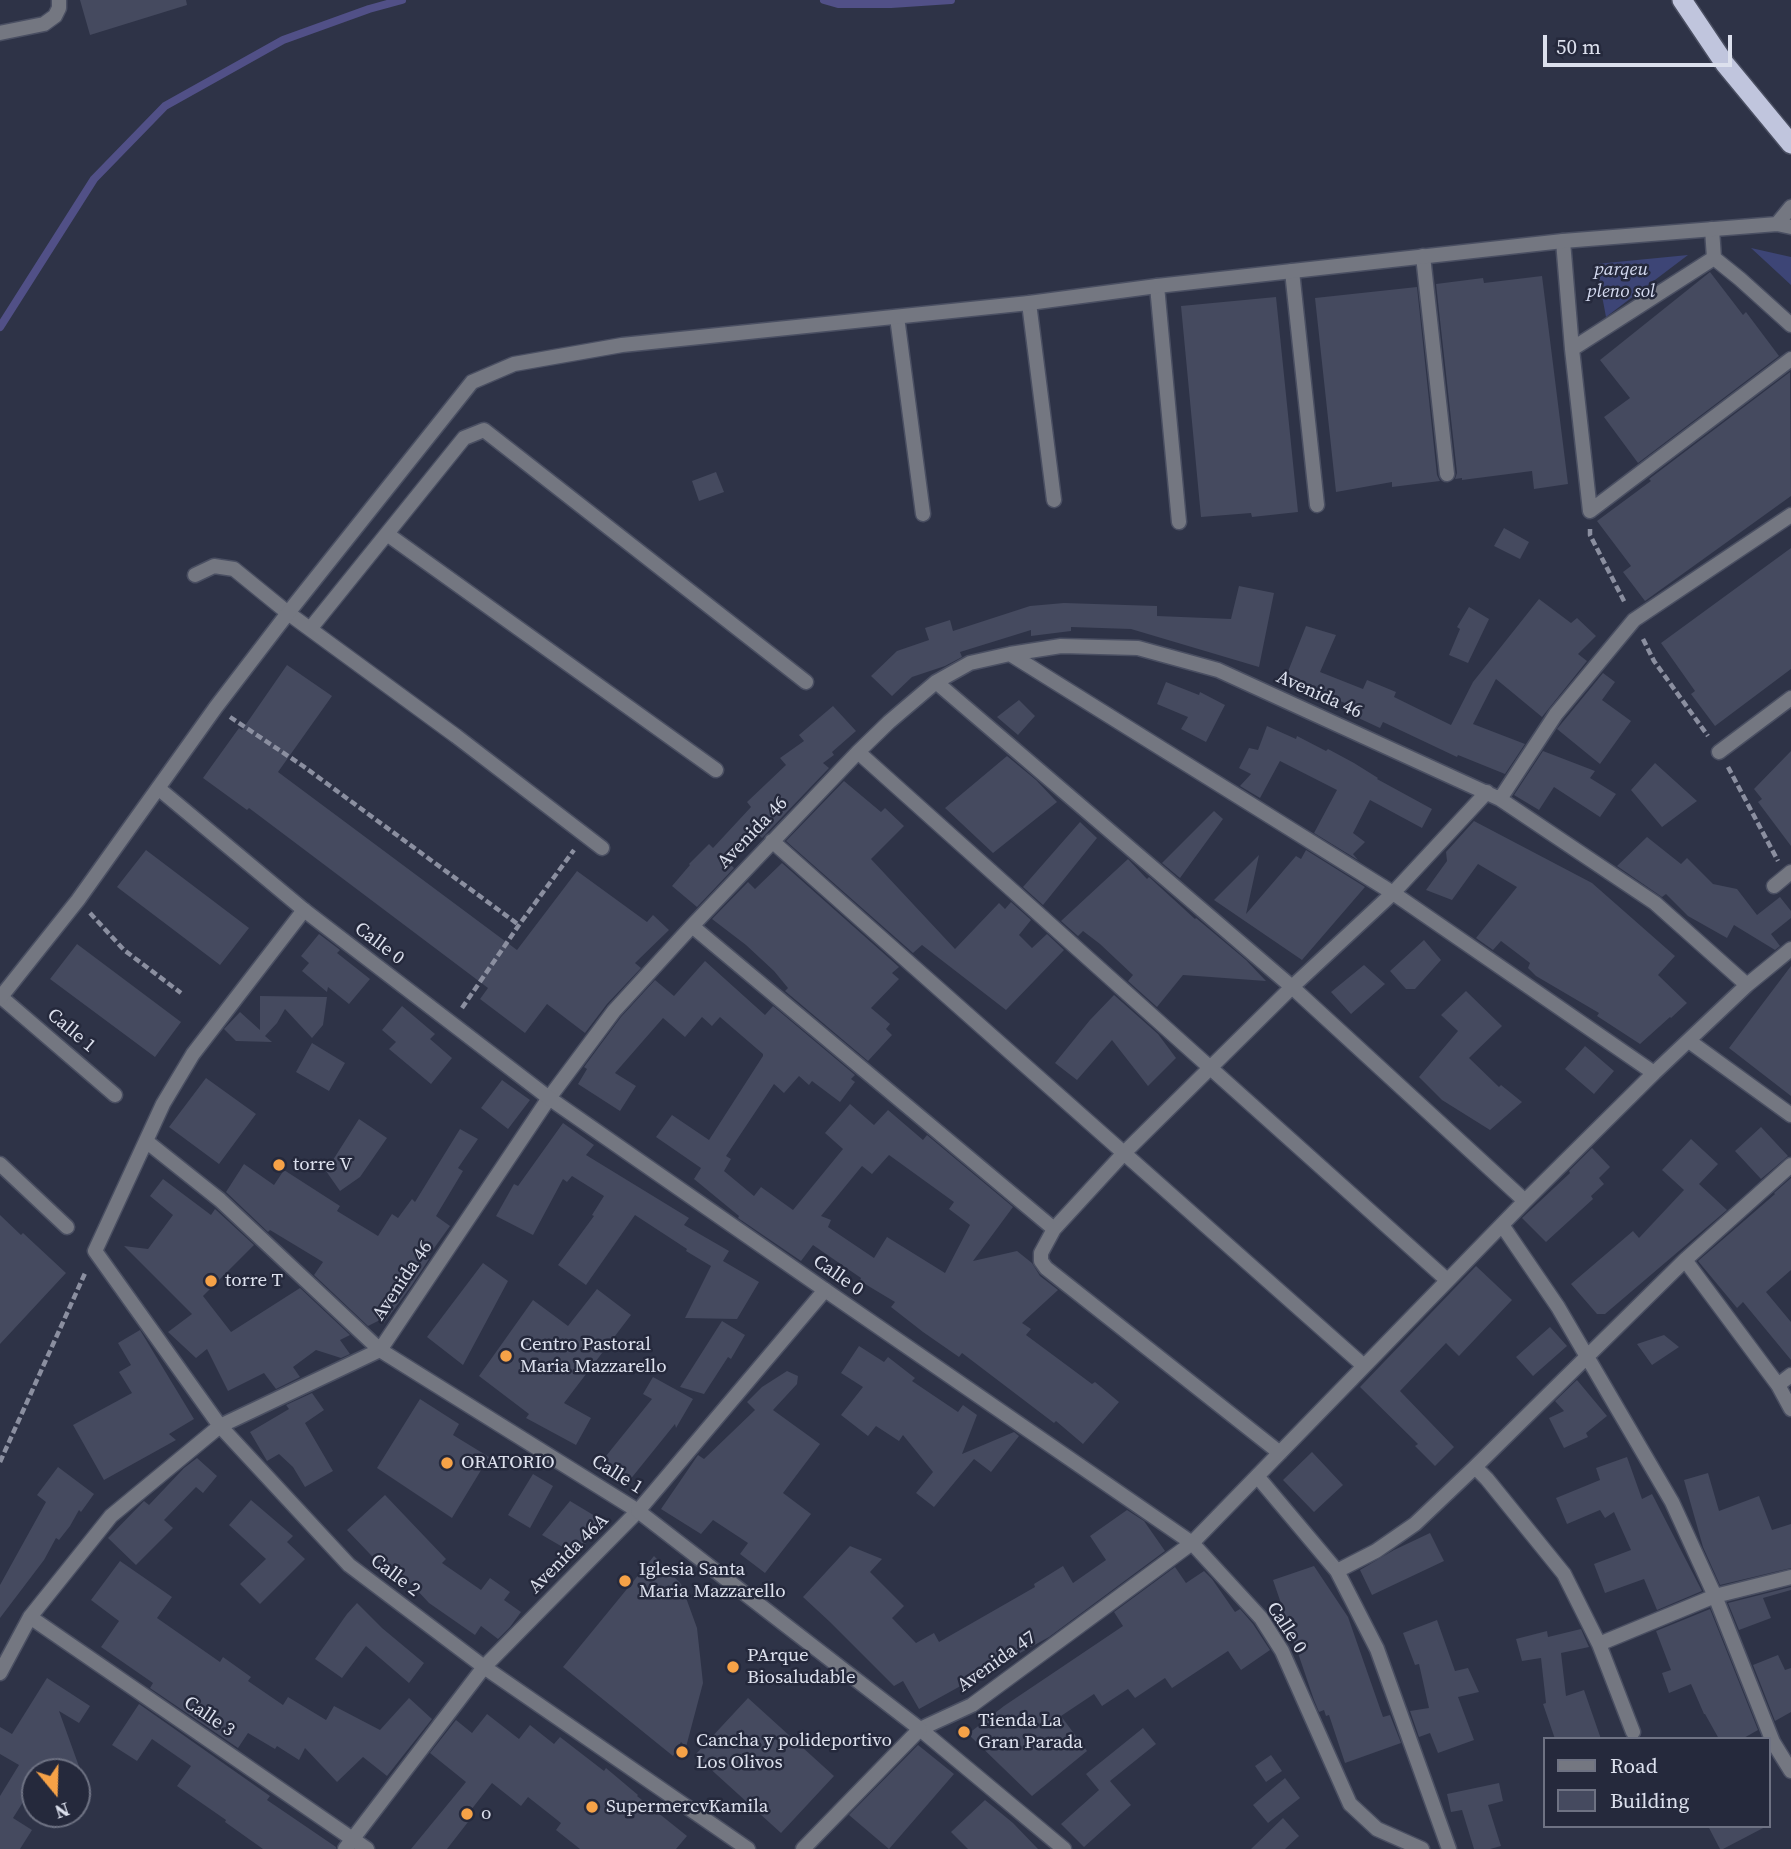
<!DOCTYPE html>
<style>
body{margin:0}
#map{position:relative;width:1791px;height:1849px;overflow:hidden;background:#2e3347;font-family:"Source Serif 4",serif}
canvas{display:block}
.legend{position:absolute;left:1543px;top:1737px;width:228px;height:91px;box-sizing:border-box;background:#25293c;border:2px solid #6e7283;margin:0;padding:9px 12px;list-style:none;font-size:21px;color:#dce0ed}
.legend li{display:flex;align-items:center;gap:14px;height:35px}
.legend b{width:35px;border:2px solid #6e7283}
.north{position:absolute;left:21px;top:1758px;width:70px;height:70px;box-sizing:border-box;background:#25293c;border:2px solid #6e7283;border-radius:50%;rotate:161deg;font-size:19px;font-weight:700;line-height:28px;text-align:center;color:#dce0ed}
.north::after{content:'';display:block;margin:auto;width:24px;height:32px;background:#f6a247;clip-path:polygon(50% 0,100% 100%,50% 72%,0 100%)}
.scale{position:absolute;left:1543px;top:35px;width:189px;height:32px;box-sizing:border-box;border:4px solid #dce0ed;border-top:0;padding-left:9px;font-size:21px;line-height:24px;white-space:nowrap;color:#dce0ed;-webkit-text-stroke:5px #25293c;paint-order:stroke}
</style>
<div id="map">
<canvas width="1791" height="1849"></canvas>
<ul class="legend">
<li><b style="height:9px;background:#747781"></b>Road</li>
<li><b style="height:19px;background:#454a5f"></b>Building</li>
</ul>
<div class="north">N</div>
<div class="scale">50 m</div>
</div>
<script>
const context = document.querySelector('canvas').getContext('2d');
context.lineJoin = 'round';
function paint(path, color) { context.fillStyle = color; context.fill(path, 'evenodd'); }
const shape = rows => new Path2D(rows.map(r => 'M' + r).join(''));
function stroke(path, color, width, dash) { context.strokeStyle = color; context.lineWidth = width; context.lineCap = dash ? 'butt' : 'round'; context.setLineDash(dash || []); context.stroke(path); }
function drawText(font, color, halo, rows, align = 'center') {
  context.font = font + ' "Source Serif 4",serif'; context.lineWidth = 5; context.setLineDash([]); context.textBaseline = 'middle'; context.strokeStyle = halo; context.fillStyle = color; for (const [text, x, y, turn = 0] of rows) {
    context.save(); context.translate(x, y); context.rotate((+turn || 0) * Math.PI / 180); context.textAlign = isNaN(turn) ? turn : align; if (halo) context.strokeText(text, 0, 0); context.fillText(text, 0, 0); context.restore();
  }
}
paint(shape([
 [1751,248,1791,257,1791,285],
 [1688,255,1606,317,1596,264]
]), '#3d4576');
stroke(shape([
 [824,0,838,4,891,4,951,0],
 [0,327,94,179,165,106,283,40,369,9,402,0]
]), '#515087', 8);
paint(shape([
 [80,0,186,0,187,5,90,35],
 [1710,272,1743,315,1746,312,1779,356,1638,463,1604,417,1630,398,1600,360],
 [1542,276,1568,484,1534,489,1532,471,1462,480,1462,478,1455,479,1457,473,1436,284,1483,278,1484,283],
 [1417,287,1437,475,1440,481,1392,487,1392,482,1336,492,1315,298],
 [1276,297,1298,512,1252,517,1251,513,1201,517,1181,306],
 [1790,372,1791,496,1645,601,1623,572,1631,566,1597,521,1651,481,1649,479],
 [716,472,724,492,699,501,692,481],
 [1504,528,1529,542,1520,559,1494,546],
 [1791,548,1791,669,1715,726,1691,694,1695,691,1661,643],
 [1239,586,1274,593,1259,667,1131,629,1071,627,1071,631,1031,636,1031,630,960,652,962,657,945,666,912,677,892,696,871,676,897,651,929,640,925,628,950,620,953,631,1030,606,1064,603,1157,606,1157,616,1231,619],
 [1539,599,1571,623,1577,618,1596,636,1578,654,1587,661,1542,717,1496,679,1473,724,1525,744,1505,774,1458,755,1457,757,1383,722,1380,728,1352,715,1355,707,1312,690,1310,695,1283,684,1306,626,1336,635,1320,672,1363,689,1367,680,1396,692,1394,697,1451,725,1473,682],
 [1469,607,1489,619,1468,663,1449,655,1460,629,1457,627],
 [287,665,332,696,278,772,517,950,577,871,647,922,653,915,669,930,635,963,641,968,607,1004,585,1033,547,1004,525,1033,480,999,488,988,249,808,247,810,203,778,239,728,242,730],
 [1603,673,1615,682,1602,700,1631,721,1600,764,1557,729],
 [1166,682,1199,695,1200,692,1225,705,1206,742,1181,729,1188,717,1157,704],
 [1019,700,1035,716,1018,735,997,717],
 [833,706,856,731,832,752,834,755,823,763,829,768,763,837,762,838,757,833,729,863,734,868,697,907,672,886,690,865,689,864,709,844,713,848,751,807,747,802,786,765,780,758,804,741,799,735],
 [1267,726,1296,739,1297,736,1326,751,1328,749,1354,763,1378,778,1377,779,1432,809,1422,828,1370,800,1353,833,1365,842,1353,854,1358,860,1314,833,1337,790,1280,761,1260,798,1240,786,1251,774,1239,768,1249,748,1258,750],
 [1543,751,1595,771,1590,778,1616,794,1600,817,1554,787,1539,810,1514,795],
 [1791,751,1791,846,1758,802,1762,799,1754,789],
 [1007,756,1036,780,1057,802,993,853,945,808],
 [1655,763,1697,801,1662,827,1631,790],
 [844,781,881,812,885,808,904,826,871,859,955,949,999,903,1005,909,1011,902,1031,920,1019,935,1032,948,1047,934,1064,950,1006,1010,922,945,913,953,786,841],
 [1214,811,1223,819,1180,878,1162,863],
 [1474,821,1592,883,1675,956,1658,975,1687,1003,1671,1018,1670,1017,1640,1044,1597,1016,1599,1013,1536,976,1528,968,1530,963,1501,941,1493,950,1476,938,1517,887,1478,864,1452,900,1426,890,1447,861,1446,852],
 [1080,822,1097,838,1043,905,1023,887],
 [1647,837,1681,864,1687,858,1713,884,1737,889,1757,915,1780,897,1791,911,1791,918,1771,934,1780,946,1775,950,1734,925,1727,938,1688,916,1666,894,1662,897,1617,866],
 [146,850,249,928,220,965,117,887],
 [1306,850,1365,887,1302,960,1214,900,1259,855,1246,914,1296,856,1301,859],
 [1128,859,1147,879,1149,877,1195,919,1196,918,1246,960,1266,981,1183,975,1157,1007,1128,981,1133,975,1100,944,1083,931,1078,936,1061,921],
 [782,863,899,967,892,973,899,979,871,1008,890,1024,886,1029,892,1035,868,1061,785,991,788,988,774,971,746,945,712,919,748,882,755,889],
 [319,934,340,950,337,953,370,979,349,1004,328,987,327,992,302,971,309,963,301,956],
 [1424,940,1441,960,1415,989,1406,989,1390,971],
 [77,944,181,1022,155,1057,50,979],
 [705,961,765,1015,773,1006,855,1075,851,1079,855,1082,840,1102,812,1081,809,1085,799,1076,784,1093,774,1084,726,1156,731,1159,724,1171,754,1196,761,1187,793,1210,843,1149,825,1133,850,1104,874,1125,888,1110,923,1140,927,1135,1013,1207,973,1261,1017,1251,1032,1263,1040,1276,1058,1290,1022,1323,1031,1329,1026,1335,1092,1384,1095,1382,1119,1402,1083,1444,1056,1421,1054,1423,962,1353,959,1357,923,1332,891,1307,895,1302,860,1281,861,1278,813,1245,801,1261,738,1218,739,1216,694,1179,701,1168,656,1137,672,1115,709,1140,763,1056,763,1054,720,1017,712,1026,702,1017,685,1037,663,1018,615,1073,636,1086,620,1111,578,1084,587,1069,584,1067,621,1017,655,980,674,996],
 [889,1155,954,1202,949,1209,970,1225,945,1273,887,1237,874,1258,828,1227,831,1220,821,1216,862,1166,872,1174],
 [1364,965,1385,984,1351,1014,1331,992],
 [1791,966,1791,1096,1729,1048],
 [1466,991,1502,1026,1469,1058,1499,1087,1501,1085,1522,1102,1490,1130,1442,1100,1419,1077,1458,1031,1441,1015],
 [1114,995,1158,1034,1176,1058,1148,1086,1112,1040,1077,1080,1055,1063,1090,1020],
 [260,996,327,997,323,1025,312,1038,285,1009,277,1023,265,1036,272,1042,236,1041,224,1029,240,1012,260,1030],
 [402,1006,435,1034,430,1039,452,1058,431,1084,389,1049,396,1042,382,1030],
 [312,1043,345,1063,329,1091,296,1072],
 [1585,1046,1614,1071,1594,1094,1565,1069],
 [206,1078,256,1114,219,1164,169,1127],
 [502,1080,530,1100,508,1129,481,1108],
 [359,1119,387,1138,360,1177,340,1191,326,1171],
 [563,1123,594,1145,586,1155,689,1218,684,1225,729,1251,723,1261,759,1282,737,1319,685,1318,711,1266,686,1251,687,1249,635,1215,586,1285,558,1265,594,1216,592,1215,604,1196,572,1176,567,1182,563,1179,533,1235,496,1216,514,1184,518,1186],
 [1761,1127,1788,1156,1761,1179,1735,1151],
 [460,1129,478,1139,458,1168,463,1171,436,1216,450,1226,427,1258,429,1259,412,1285,384,1323,380,1320,368,1326,314,1275,323,1262,270,1230,268,1232,226,1192,244,1164,274,1185,284,1170,340,1206,337,1211,378,1236,392,1214,398,1218,412,1199,415,1202],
 [1691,1139,1718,1164,1699,1184,1727,1210,1605,1314,1597,1314,1571,1284,1633,1231,1639,1238,1684,1190,1662,1170],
 [1592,1148,1610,1167,1599,1178,1604,1184,1591,1196,1593,1199,1546,1242,1522,1218,1570,1173,1569,1171],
 [1791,1178,1791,1270,1766,1292,1791,1322,1791,1360,1743,1302,1737,1308,1698,1261,1775,1194,1774,1193],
 [163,1179,211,1215,215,1209,254,1245,203,1296,231,1332,300,1288,350,1335,340,1340,350,1354,341,1358,316,1350,293,1367,300,1377,276,1389,264,1373,228,1391,207,1349,196,1358,168,1332,192,1314,124,1246,148,1249,173,1215,150,1196],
 [0,1215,21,1235,23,1233,66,1273,0,1344],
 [483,1263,508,1281,463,1365,427,1337],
 [1476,1266,1512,1300,1459,1356,1446,1343,1400,1391,1454,1447,1435,1466,1415,1446,1418,1444,1360,1387],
 [597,1289,631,1315,564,1403,591,1418,576,1445,526,1418,529,1414,479,1376,533,1300,568,1326],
 [722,1321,745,1335,731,1359,728,1357,704,1394,680,1387],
 [1550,1327,1567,1346,1533,1376,1516,1357],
 [140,1330,194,1419,169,1434,176,1440,104,1480,73,1425,132,1393,119,1372,131,1365,118,1343],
 [1664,1335,1679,1347,1652,1365,1637,1344],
 [859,1346,884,1362,888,1357,915,1378,912,1381,958,1412,963,1405,977,1415,962,1454,1014,1432,1019,1436,991,1472,974,1459,934,1507,916,1493,933,1472,903,1435,899,1441,876,1426,868,1436,841,1415,863,1387,841,1373],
 [787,1371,798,1376,797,1384,773,1410,820,1444,783,1493,811,1514,765,1573,740,1554,748,1543,713,1520,701,1534,661,1509,698,1455,704,1459,755,1410,747,1402,762,1387],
 [653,1377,693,1399,676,1428,675,1424,629,1481,602,1461,652,1399,643,1394],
 [1577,1380,1607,1416,1586,1433,1588,1437,1564,1448,1549,1418,1564,1411,1555,1401],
 [312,1393,324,1410,305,1423,333,1471,305,1487,293,1467,279,1454,267,1461,250,1432,289,1409,286,1405],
 [420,1399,459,1424,453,1435,489,1457,452,1518,377,1468],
 [1312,1452,1343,1485,1314,1512,1283,1480],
 [1627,1457,1642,1499,1652,1494,1702,1591,1657,1610,1644,1579,1605,1593,1594,1564,1631,1550,1614,1512,1605,1518,1600,1510,1567,1524,1556,1498,1600,1480,1596,1468],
 [197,1458,217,1476,203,1493,196,1487,164,1520,173,1528,136,1565,108,1538,144,1501,149,1505,184,1468],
 [58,1467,94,1494,81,1512,79,1510,70,1526,59,1540,56,1538,44,1560,0,1618,0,1585,46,1502,37,1495],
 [1708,1473,1719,1511,1759,1496,1772,1530,1791,1524,1791,1568,1720,1585,1703,1547,1684,1480],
 [533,1474,553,1486,530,1528,508,1515],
 [385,1495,446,1559,442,1563,481,1590,490,1578,510,1592,504,1600,521,1612,510,1627,498,1639,481,1626,475,1635,429,1603,400,1572,390,1575,347,1530],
 [251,1500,293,1536,287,1542,305,1559,260,1604,240,1584,266,1559,229,1525],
 [570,1501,600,1519,578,1556,542,1535],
 [1127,1510,1144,1521,1165,1551,1049,1637,919,1709,903,1681,894,1686,830,1622,803,1597,850,1546,882,1559,870,1572,904,1606,892,1618,916,1643,934,1633,939,1642,1035,1587,1034,1584,1063,1566,1073,1583,1106,1560,1090,1536],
 [1430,1533,1444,1561,1372,1595,1360,1570,1394,1550],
 [654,1556,681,1584,697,1628,703,1683,686,1747,681,1742,673,1756,563,1667],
 [120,1561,172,1597,157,1618,220,1662,223,1657,251,1677,248,1681,283,1705,288,1697,326,1720,334,1706,380,1730,409,1698,432,1719,387,1776,363,1757,337,1782,305,1748,299,1760,277,1746,275,1749,248,1733,238,1748,150,1688,153,1683,101,1647,119,1621,91,1600],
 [1314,1566,1348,1617,1383,1717,1390,1715,1401,1743,1345,1763,1329,1715,1326,1716,1324,1710,1319,1712,1314,1700,1273,1580],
 [1175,1567,1186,1583,1204,1571,1212,1579,1235,1612,1240,1609,1253,1624,1270,1650,1241,1670,1228,1651,1172,1688,1165,1678,1135,1698,1128,1689,1102,1706,1094,1694,1061,1716,1087,1751,1032,1796,968,1734,1004,1706,1123,1626,1114,1612],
 [1791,1587,1791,1590,1763,1598,1771,1618,1739,1630,1728,1603],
 [357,1603,382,1628,424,1663,409,1683,366,1646,342,1678,315,1659,347,1614],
 [1710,1609,1758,1730,1742,1739,1719,1739,1705,1714,1704,1714,1691,1684,1669,1693,1662,1673,1671,1670,1656,1631],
 [1437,1620,1455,1671,1468,1668,1479,1692,1458,1697,1474,1740,1438,1753,1430,1733,1419,1737,1410,1711,1429,1708,1419,1664,1415,1665,1403,1633],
 [1581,1629,1589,1647,1561,1653,1566,1696,1584,1690,1601,1739,1555,1739,1543,1704,1546,1703,1541,1658,1522,1661,1516,1639,1547,1631,1548,1637],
 [1778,1655,1785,1670,1791,1668,1791,1712,1775,1721,1753,1665],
 [47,1678,90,1706,79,1723,59,1711,81,1772,35,1772,35,1783,13,1818,32,1830,20,1849,0,1849,0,1796,19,1765,0,1754,0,1727,12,1734],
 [748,1698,834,1776,781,1833,695,1755],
 [139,1704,270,1796,267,1800,336,1847,336,1849,263,1849,225,1822,226,1820,177,1786,191,1766,152,1739,137,1761,112,1745],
 [487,1714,519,1739,530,1725,554,1744,560,1737,604,1771,606,1768,638,1795,637,1796,687,1836,676,1849,580,1849,556,1830,561,1823,528,1797,521,1806,492,1783,464,1819,468,1822,447,1849,411,1849,466,1782,430,1753,456,1720,472,1733],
 [1143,1728,1156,1744,1110,1781,1131,1805,1084,1847,1061,1824,1099,1790,1086,1774],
 [918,1745,954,1774,889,1849,849,1815],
 [1271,1755,1282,1771,1266,1782,1255,1766],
 [1285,1778,1300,1798,1268,1823,1253,1805],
 [1499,1783,1503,1801,1488,1805,1501,1846,1490,1849,1474,1849,1462,1810,1451,1812,1447,1794],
 [985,1800,1013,1823,1038,1849,968,1849,951,1832],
 [1283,1818,1299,1836,1285,1849,1251,1849],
 [1708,1826,1767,1826,1723,1849,1720,1849]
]), '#454a5f');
const service = shape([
 [195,575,214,566,234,569,288,613]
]);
const minor = shape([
 [0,33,44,24,55,16,59,8,59,0],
 [1712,229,1714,258,1740,279,1791,325],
 [1563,241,1572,349,1590,511],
 [1423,256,1447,474],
 [1292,271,1317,505],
 [1157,286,1179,522],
 [1029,303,1054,500],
 [897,317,923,514],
 [1572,349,1714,258],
 [1590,511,1791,359],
 [387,534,716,770],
 [288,613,456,736,602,848],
 [310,629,464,438,484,430,806,682],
 [1010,654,1393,893,1654,1073],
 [936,682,1292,987,1525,1201],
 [858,752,1447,1280],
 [1719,752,1791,698],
 [1500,799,1556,714,1634,620,1791,515],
 [772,841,1364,1366],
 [1774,886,1791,872],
 [304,910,193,1054,163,1104,95,1251,220,1426,349,1565,484,1667,748,1849],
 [692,926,1054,1229],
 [1,997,115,1095],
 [1689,1041,1791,1115],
 [146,1141,220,1200,380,1350,638,1511,484,1667,345,1849],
 [0,1164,67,1227],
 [1502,1225,1558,1307,1672,1502,1715,1596,1773,1742,1791,1771],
 [1685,1260,1778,1385,1791,1409],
 [825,1290,1192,1543,1261,1618,1282,1651,1350,1804,1377,1829,1422,1849],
 [1778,1385,1791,1375],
 [1280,1453,1046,1268,1041,1261,1041,1253,1054,1229,1124,1153,1292,987,1393,893,1487,792],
 [1475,1467,1487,1479,1564,1574,1599,1644,1633,1732],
 [1257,1476,1337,1571,1377,1649,1449,1849],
 [1337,1571,1376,1551,1415,1524,1475,1467,1685,1260,1791,1165],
 [30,1617,367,1849],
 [1599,1644,1715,1596,1791,1577],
 [0,1673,30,1617,111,1516,220,1426,380,1350,549,1098,614,1011,692,926,858,752,889,722,936,682,970,663,1010,654,1061,646,1138,648,1218,670,1500,799,1655,903,1747,985],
 [1064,1849,920,1729,972,1705,1192,1543,1525,1201,1654,1073,1747,985,1791,949]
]);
const tertiary = shape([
 [1777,224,1791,207],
 [158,788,304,910,549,1098,825,1290,638,1511,920,1729,803,1849],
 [0,998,78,900,216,707,288,613,472,382,514,364,622,345,1029,303,1157,286,1563,241,1777,224,1791,227]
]);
const trunk = shape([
 [1682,0,1725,64,1791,144]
]);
stroke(service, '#4a4f62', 17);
stroke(minor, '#4a4f62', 17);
stroke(tertiary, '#4a4f62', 17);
stroke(trunk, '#4a4f62', 22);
stroke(shape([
 [1590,529,1590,535,1625,603],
 [1643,639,1654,661,1708,736],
 [230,717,303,766,519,925],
 [1728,767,1778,861],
 [90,913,124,950,181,993],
 [462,1008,519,925,574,850],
 [0,1462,86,1271]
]), '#8b8fa0', 4.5, [7, 3.5]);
stroke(service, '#747781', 14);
stroke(minor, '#747781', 14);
stroke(tertiary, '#747781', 14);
stroke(trunk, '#c0c5dd', 19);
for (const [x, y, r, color] of [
 [279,1165,7,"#f6a247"],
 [211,1281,7,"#f6a247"],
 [506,1356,7,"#f6a247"],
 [447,1463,7,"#f6a247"],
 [625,1581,7,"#f6a247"],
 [733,1667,7,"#f6a247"],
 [964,1732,7,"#f6a247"],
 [682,1752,7,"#f6a247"],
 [592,1807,7,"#f6a247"],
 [467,1814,7,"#f6a247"]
]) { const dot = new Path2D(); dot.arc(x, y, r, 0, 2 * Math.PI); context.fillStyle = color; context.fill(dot); stroke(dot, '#25293c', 2.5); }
drawText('italic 19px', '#d5dbf1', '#25293c', [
 ["parqeu",1621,270],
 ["pleno sol",1621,292]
]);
drawText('19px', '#dce0ed', '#25293c', [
 ["Avenida 46",1319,695,24],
 ["Avenida 46",753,833,-46],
 ["Calle 0",379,944,37],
 ["Calle 1",71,1031,40],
 ["Calle 0",838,1276,35],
 ["Avenida 46",403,1281,-56],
 ["Calle 1",617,1475,32],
 ["Avenida 46A",569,1554,-45],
 ["Calle 2",395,1576,37],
 ["Calle 0",1286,1628,57],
 ["Avenida 47",997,1662,-35],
 ["Calle 3",209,1717,34]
]);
drawText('19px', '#dce0ed', '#25293c', [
 ["torre V",293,1165],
 ["torre T",225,1281],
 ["Centro Pastoral",520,1345],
 ["Maria Mazzarello",520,1367],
 ["ORATORIO",461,1463],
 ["Iglesia Santa",639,1570],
 ["Maria Mazzarello",639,1592],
 ["PArque",747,1656],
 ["Biosaludable",747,1678],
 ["Tienda La",978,1721],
 ["Gran Parada",978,1743],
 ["Cancha y polideportivo",696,1741],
 ["Los Olivos",696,1763],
 ["SupermercvKamila",606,1807],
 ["o",481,1814]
], 'left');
</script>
